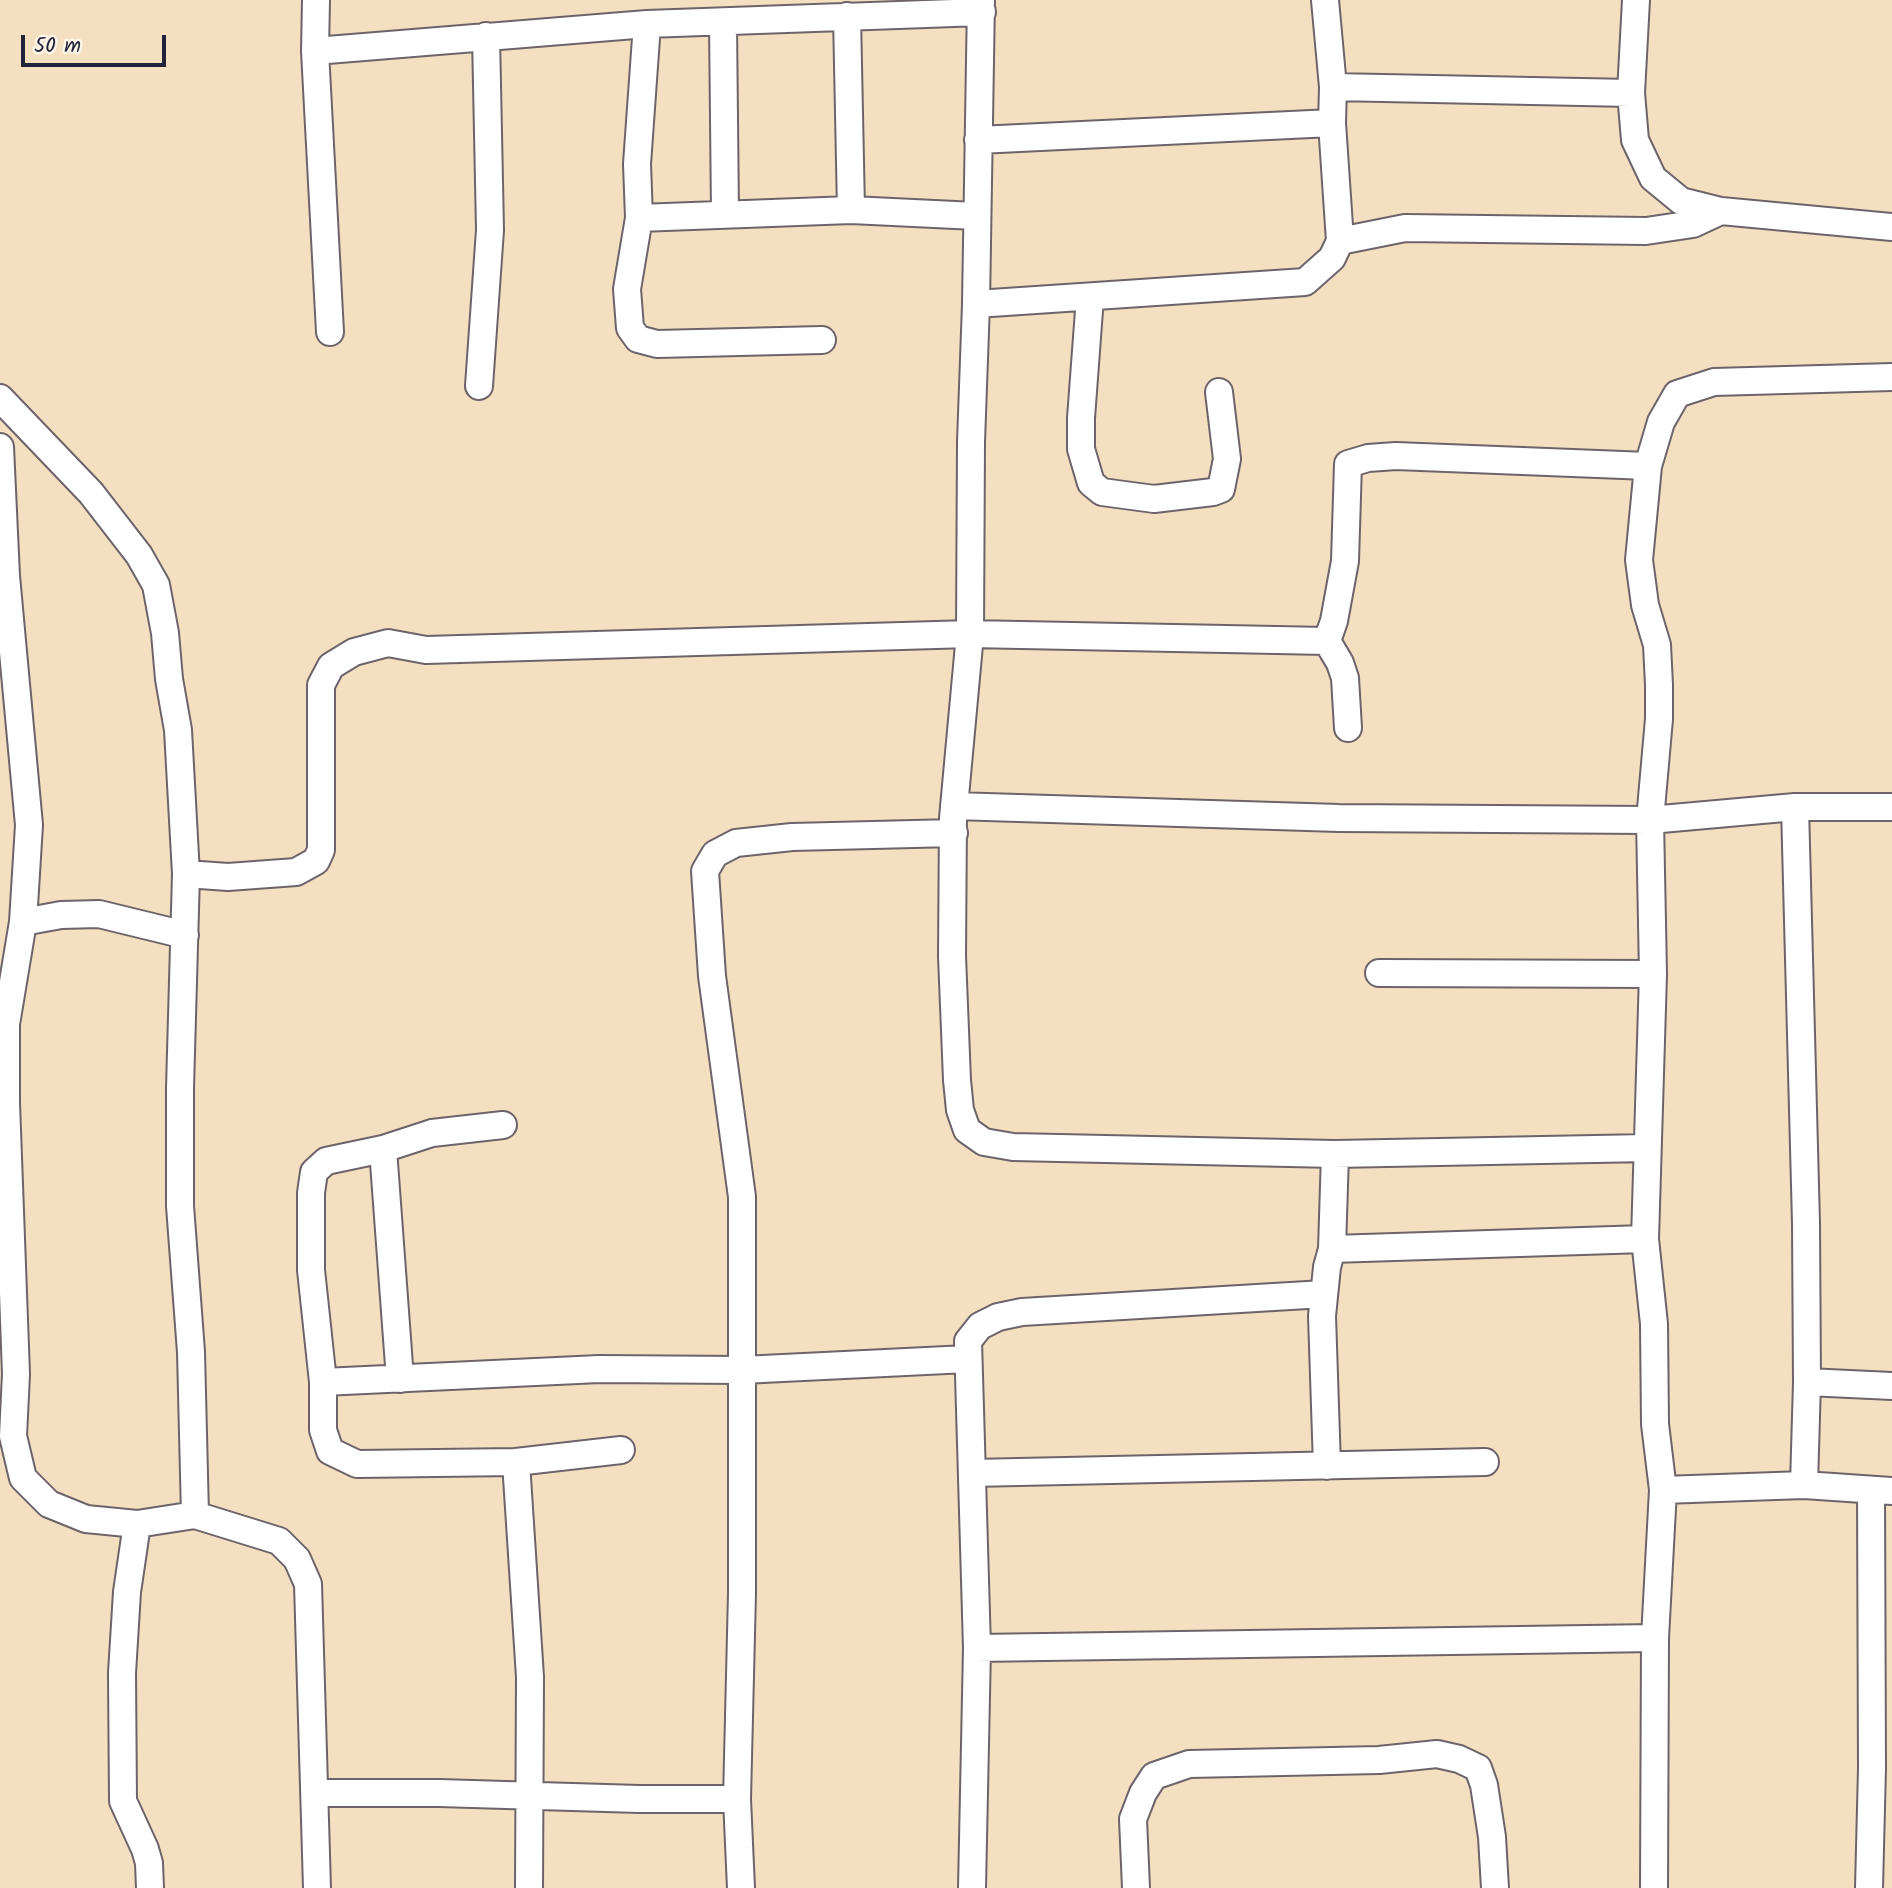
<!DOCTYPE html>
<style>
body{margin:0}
#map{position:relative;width:1892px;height:1888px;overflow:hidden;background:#f4dfc1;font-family:Kalam,sans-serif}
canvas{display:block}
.scale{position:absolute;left:21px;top:35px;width:145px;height:32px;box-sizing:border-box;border:4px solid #22223b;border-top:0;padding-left:9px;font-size:21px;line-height:24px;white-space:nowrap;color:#22223b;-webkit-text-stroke:5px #fcf5e5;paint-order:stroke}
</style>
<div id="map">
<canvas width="1892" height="1888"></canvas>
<div class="scale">50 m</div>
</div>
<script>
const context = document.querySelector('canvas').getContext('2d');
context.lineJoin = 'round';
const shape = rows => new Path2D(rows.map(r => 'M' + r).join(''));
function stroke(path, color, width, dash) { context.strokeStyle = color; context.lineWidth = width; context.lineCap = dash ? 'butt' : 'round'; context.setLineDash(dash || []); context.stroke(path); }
const minor = shape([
 [316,0,315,51,330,332],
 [981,0,976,304,971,442,970,634,953,818,952,956,957,1080,960,1110,967,1130,984,1142,1013,1147,1335,1154,1647,1148],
 [1636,0,1631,93,1635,140,1653,178,1681,201,1721,211,1892,227],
 [847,16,851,210],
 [723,23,725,214],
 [315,51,647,24],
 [1333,87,1631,93],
 [1332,123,1340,241,1405,228,1646,231,1693,224,1721,211],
 [978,140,1332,123,1333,87,1325,0],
 [976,216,851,210,639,218,637,164,647,24,982,12],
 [639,218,627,289,630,328,638,339,657,344,822,340],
 [1090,297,1081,418,1081,449,1091,483,1102,492,1154,499,1213,492,1221,489,1227,459,1219,392],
 [976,304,1305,282,1332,258,1340,241],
 [479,386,490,230,486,36],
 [0,398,91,493,139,555,156,585,165,633,169,679,178,730,186,874,228,877,296,872,316,861,321,850,321,685,331,666,354,652,388,643,426,650,970,634,1327,641,1340,663,1345,678,1348,728],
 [0,447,6,576,29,825,23,922,6,1024,6,1103,16,1374,13,1436,23,1478,49,1504,86,1519,137,1524],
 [1327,641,1334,621,1345,561,1348,464,1368,458,1396,456,1648,466],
 [954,806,1339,818,1650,820,1795,807,1892,807],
 [1795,807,1806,1223,1807,1382,1804,1485],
 [186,874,180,1088,180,1206,191,1352,195,1515],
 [23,922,61,915,99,914,185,935],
 [1379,973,1653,974],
 [503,1125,432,1133,383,1149,326,1161,314,1172,311,1193,311,1270,323,1382,323,1430,330,1451,357,1464,516,1462,530,1677,529,1888],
 [383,1149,400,1379],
 [1332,1249,1645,1239],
 [323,1382,599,1369,742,1370,967,1359],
 [1807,1382,1892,1386],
 [516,1462,621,1450],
 [1327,1466,1322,1316,1327,1267,1332,1249,1335,1154],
 [972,1473,1485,1462],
 [1663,1490,1804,1485,1892,1491],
 [977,1648,1655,1638],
 [316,1793,439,1793,639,1799,737,1799],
 [150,1888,149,1863,145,1849,123,1801,122,1673,127,1592,137,1524,195,1515,279,1541,297,1559,308,1584,317,1888],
 [741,1888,737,1799,742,1593,742,1197,712,976,705,871,715,854,736,843,792,837,954,833],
 [972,1888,977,1648,968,1341,980,1326,998,1317,1022,1312,1324,1294],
 [1136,1888,1133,1819,1143,1793,1154,1776,1189,1764,1379,1760,1437,1754,1459,1759,1478,1768,1484,1785,1492,1837,1495,1888],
 [1654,1888,1655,1638,1663,1490,1655,1424,1654,1324,1645,1239,1653,974,1650,820,1659,719,1659,685,1657,645,1645,605,1639,560,1648,466,1661,422,1677,394,1714,382,1892,377],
 [1869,1888,1872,1768,1871,1490]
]);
stroke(minor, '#6c646a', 30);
stroke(minor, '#fff', 26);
</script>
